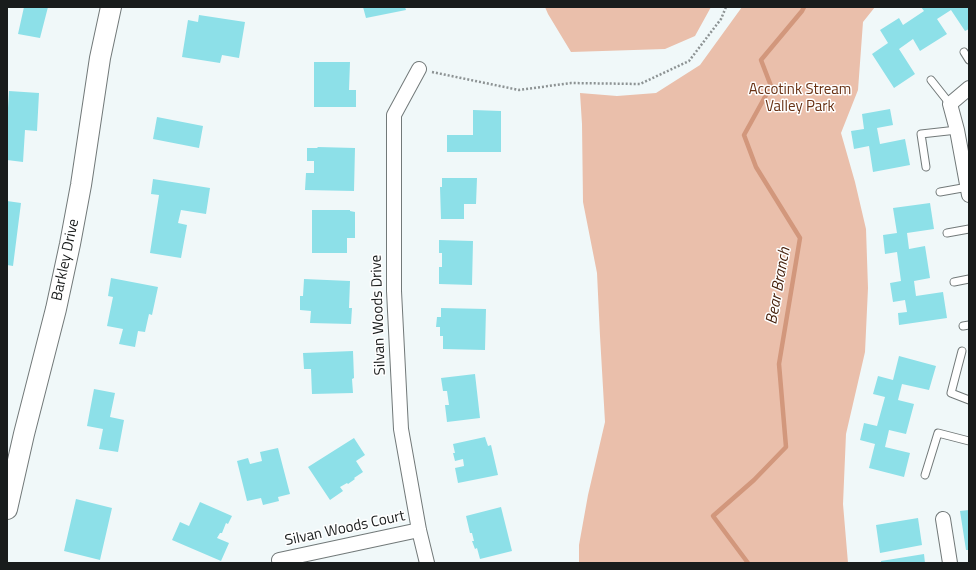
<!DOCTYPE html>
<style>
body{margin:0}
#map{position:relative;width:976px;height:570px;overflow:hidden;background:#f0f8f9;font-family:"Titillium Web",sans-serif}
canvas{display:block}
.frame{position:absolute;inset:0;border:8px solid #191c1c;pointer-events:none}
</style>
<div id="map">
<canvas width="976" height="570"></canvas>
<div class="frame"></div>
</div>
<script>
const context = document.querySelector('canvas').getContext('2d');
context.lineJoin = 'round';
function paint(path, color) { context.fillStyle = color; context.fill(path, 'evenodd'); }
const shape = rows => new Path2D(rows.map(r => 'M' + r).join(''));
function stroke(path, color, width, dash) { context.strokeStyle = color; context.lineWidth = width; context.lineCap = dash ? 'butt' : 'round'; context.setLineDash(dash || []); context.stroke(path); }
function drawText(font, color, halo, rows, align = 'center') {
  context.font = font + ' "Titillium Web",sans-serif'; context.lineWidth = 3; context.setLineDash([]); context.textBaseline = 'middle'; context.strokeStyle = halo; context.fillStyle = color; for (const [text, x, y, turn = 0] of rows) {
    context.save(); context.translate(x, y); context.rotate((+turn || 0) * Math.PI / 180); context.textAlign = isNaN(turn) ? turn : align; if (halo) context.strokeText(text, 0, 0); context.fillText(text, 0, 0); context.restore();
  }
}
paint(shape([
 [545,7,711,7,695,36,665,49,571,52,548,14],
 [742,7,875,7,863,22,858,90,841,133,855,182,866,229,868,288,865,352,846,434,843,504,848,563,579,563,579,545,588,495,605,422,600,336,597,273,583,202,582,124,580,93,617,96,656,93,700,65]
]), '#eabfab');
stroke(shape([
 [748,563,713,516,754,480,786,447,779,364,800,238,756,167,744,135,771,86,761,60,802,11,804,7]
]), '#d2977c', 4.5);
paint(shape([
 [24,7,48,7,40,38,18,34],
 [363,7,405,7,406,10,366,18],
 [921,7,969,7,969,29,965,31,951,10,937,19,947,34,920,51,913,39,899,49,915,74,894,88,872,54,888,43,880,30,899,18,903,25,924,11],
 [199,15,245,22,239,58,222,55,220,63,182,57,188,20,198,22],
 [314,62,350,62,349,90,356,90,356,107,314,107],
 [9,91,39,93,37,131,25,130,23,162,7,160,7,125],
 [890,109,893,125,877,128,880,144,905,139,910,165,873,172,869,146,854,149,851,131,864,129,862,114],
 [473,110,501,111,501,152,447,152,447,135,473,135],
 [157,117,203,126,199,148,153,139],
 [318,147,355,148,354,191,305,190,306,173,314,173,314,161,307,161,307,148,317,148],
 [442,178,477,178,476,204,464,204,464,219,441,219,440,187,442,187],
 [153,179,210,188,206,214,181,210,178,223,187,225,181,258,150,253,159,195,151,194],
 [7,201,21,203,13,266,7,265],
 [930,203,934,229,907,233,909,249,925,246,930,278,914,281,916,296,943,292,947,318,899,325,898,313,907,312,905,300,893,302,890,283,901,281,897,252,885,254,883,235,897,233,893,208],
 [312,210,350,210,350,211,355,212,355,238,347,238,347,253,312,253],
 [439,240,473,241,472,285,439,284,439,267,442,267,442,253,439,253],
 [111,278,158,287,152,315,149,314,145,332,138,331,135,347,119,344,123,329,107,326,113,297,108,296],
 [304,279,350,281,349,308,352,308,351,324,310,323,311,311,300,310,300,296,303,296],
 [441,308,486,309,485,350,443,349,443,336,440,336,440,327,436,327,437,317,441,317],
 [353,351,354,378,352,379,353,393,312,394,311,369,304,369,303,353],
 [899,356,936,366,929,390,902,384,898,400,914,404,906,434,889,430,885,447,910,453,904,477,869,468,875,444,860,440,864,423,877,426,885,397,873,394,878,376,893,380],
 [475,374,480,418,447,422,445,405,449,405,447,391,443,391,441,378],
 [94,389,115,393,110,417,124,420,118,452,99,449,103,429,87,426],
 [485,437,488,446,491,445,498,475,458,483,455,468,464,466,463,459,455,461,453,453,455,453,453,444],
 [354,438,365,455,356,461,363,472,354,478,355,479,348,484,347,483,340,487,343,491,330,500,308,467],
 [278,448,290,494,278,497,279,501,263,505,261,498,247,501,237,461,248,458,250,464,262,461,260,452],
 [76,499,112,508,100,560,64,551],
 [200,502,232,516,228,524,226,523,222,533,220,533,217,538,229,543,221,561,172,540,180,522,189,526],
 [501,507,512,551,480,559,477,548,475,549,472,541,474,541,472,533,470,533,466,516],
 [969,510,969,550,966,550,960,511],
 [918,518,922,545,880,553,876,525],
 [924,554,925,563,881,563,881,561]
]), '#8de0e8');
const lane = shape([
 [964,52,969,60],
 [931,80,950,104],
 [926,167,921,134,957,130],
 [940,192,968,187],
 [947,233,969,229],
 [954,282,969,279],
 [963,326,969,325],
 [962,351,951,393,969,400],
 [925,475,938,433,969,441]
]);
const street = shape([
 [419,69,394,115,394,291,401,429,419,530,427,563],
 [969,88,950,104,957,130,969,195],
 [943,519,950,563],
 [279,560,419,530]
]);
const secondary = shape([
 [7,509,24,434,56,309,70,244,81,185,100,58,111,7]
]);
stroke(lane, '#727979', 9);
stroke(street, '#727979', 16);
stroke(secondary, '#727979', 22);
stroke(shape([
 [432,72,519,90,571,83,640,84,689,61,721,19,726,7]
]), '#8d9394', 2.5, [2, 2]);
stroke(lane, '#fff', 7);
stroke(street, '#fff', 14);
stroke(secondary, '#fff', 20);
drawText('15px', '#683114', '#fff', [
 ["Accotink Stream",800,90],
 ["Valley Park",800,107]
]);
drawText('15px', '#191c1c', '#fff', [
 ["Barkley Drive",66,260,-78],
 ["Silvan Woods Drive",379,315,-92],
 ["Silvan Woods Court",345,529,-12]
]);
drawText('italic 16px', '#431d08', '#fff', [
 ["Bear Branch",779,286,-80]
]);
</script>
